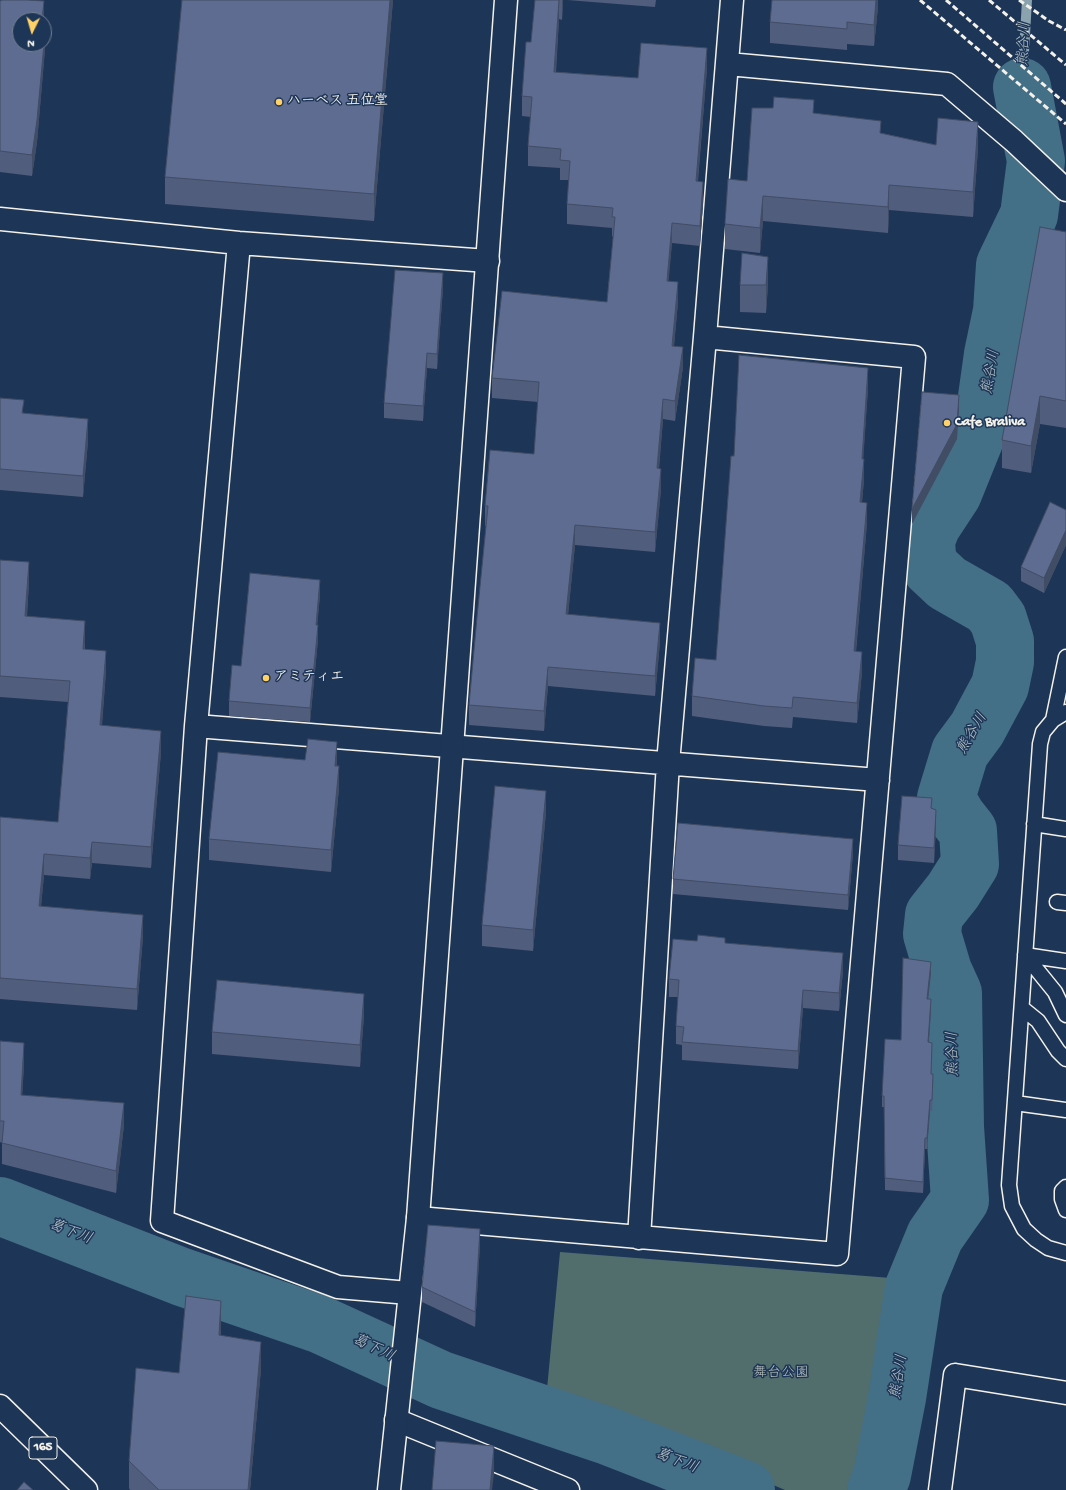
<!DOCTYPE html>
<meta charset="utf-8">
<style>
body{margin:0}
#map{position:relative;width:1066px;height:1490px;overflow:hidden;background:#1d3557;font-family:"Gochi Hand",sans-serif}
canvas{display:block}
.north{position:absolute;left:12px;top:12px;width:40px;height:40px;box-sizing:border-box;background:#1d3557;border:1px solid #738091;border-radius:50%;rotate:185deg;font-size:11px;font-weight:700;line-height:16px;text-align:center;color:#f4f1e8}
.north::after{content:'';display:block;margin:auto;width:14px;height:18px;background:#ffd166;clip-path:polygon(50% 0,100% 100%,50% 72%,0 100%)}
</style>
<div id="map">
<canvas width="1066" height="1490"></canvas>
<div class="north">N</div>
</div>
<script>
const context = document.querySelector('canvas').getContext('2d');
context.lineJoin = 'round';
function paint(path, color) { context.fillStyle = color; context.fill(path, 'evenodd'); }
const shape = rows => new Path2D(rows.map(r => 'M' + r).join(''));
function stroke(path, color, width, dash) { context.strokeStyle = color; context.lineWidth = width; context.lineCap = dash ? 'butt' : 'round'; context.setLineDash(dash || []); context.stroke(path); }
function drawText(font, color, halo, rows, align = 'center') {
  context.font = font + ' "Gochi Hand","Klee One",sans-serif'; context.lineWidth = 3; context.setLineDash([]); context.textBaseline = 'middle'; context.strokeStyle = halo; context.fillStyle = color; for (const [text, x, y, turn = 0] of rows) {
    context.save(); context.translate(x, y); context.rotate((+turn || 0) * Math.PI / 180); context.textAlign = isNaN(turn) ? turn : align; if (halo) context.strokeText(text, 0, 0); context.fillText(text, 0, 0); context.restore();
  }
}
paint(shape([
 [560,1252,904,1279,869,1483,864,1490,785,1490,547,1389]
]), '#526e6c');
stroke(shape([
 [1022,87,1027,0]
]), '#8aa3ae', 10);
stroke(shape([
 [0,1206,182,1277,319,1324,441,1380,608,1436,746,1490],
 [876,1490,882,1475,897,1398,914,1287,935,1236,960,1200,955,1127,953,993,943,971,932,934,934,915,953,891,970,864,968,831,957,817,946,798,960,752,977,729,1000,686,1005,662,1005,641,998,619,989,607,947,583,931,568,927,556,926,540,932,525,953,493,976,436,986,404,993,354,1002,311,1005,265,1029,215,1036,161,1022,87]
]), '#436f87', 58);
const lane = shape([
 [1066,712,1053,720,1043,732,1040,744,1009,1185,1012,1206,1024,1229,1036,1240,1048,1248,1066,1253],
 [1053,720,1066,657],
 [1034,824,1066,829],
 [1057,902,1066,903],
 [1025,955,1055,992,1066,1015],
 [1025,955,1066,961],
 [1022,1008,1038,1021,1058,1051,1066,1059],
 [1015,1103,1066,1110],
 [1066,1187,1062,1191,1062,1199,1066,1210]
]);
const street = shape([
 [728,64,947,84,1014,141,1066,190],
 [0,219,239,243,488,261],
 [239,243,196,726,162,1221,338,1287,409,1293],
 [196,726,878,780],
 [418,1218,837,1254,914,357,705,337],
 [639,1238,668,763,705,337,732,0],
 [396,1420,568,1490],
 [940,1490,955,1375,1066,1393]
]);
const secondary = shape([
 [389,1490,418,1218,506,0]
]);
const highway = shape([
 [0,1406,86,1490]
]);
stroke(lane, '#f4f1e8', 17);
stroke(street, '#f4f1e8', 25);
stroke(secondary, '#f4f1e8', 25);
stroke(highway, '#f4f1e8', 25);
stroke(lane, '#1d3557', 14);
stroke(street, '#1d3557', 22);
stroke(secondary, '#1d3557', 22);
stroke(highway, '#1d3557', 22);
stroke(shape([
 [920,0,1066,124],
 [946,0,1066,104],
 [989,0,1066,65],
 [1019,0,1049,21,1066,30]
]), '#f4f1e8', 3, [6, 3]);
paint(shape([
 [182,0,393,0,374,221,165,204,165,177],
 [535,0,563,0,562,20,559,19,556,72,638,78,707,68,698,181,703,202,700,246,672,243,668,281,678,302,674,346,683,367,675,421,663,419,659,469,661,489,655,552,575,545,568,615,660,642,655,696,548,686,544,731,469,725,469,705,486,526,485,526,485,506,534,454,538,402,492,398,492,378,607,302,613,237,612,236,612,228,567,224,567,204,569,180,560,180,560,168,528,166,528,146,531,117,522,116,522,96,531,42],
 [567,0,656,0,655,7],
 [878,0,878,7,874,46,847,44,847,50,770,43,770,22],
 [0,1,44,20,20,20,45,49,37,142,32,176,0,172],
 [814,113,881,133,936,145,978,148,973,217,889,210,888,233,763,221,760,253,725,249,725,224,747,181],
 [1066,232,1066,428,1040,424,1031,473,1002,468,1002,440],
 [768,284,766,313,740,312,740,285],
 [443,288,437,369,427,368,423,421,384,418,384,403],
 [868,388,863,459,864,480,862,502,867,523,856,652,862,672,857,723,793,717,792,728,764,726,692,716,692,696,716,660,734,456],
 [0,398,24,413,88,441,83,497,0,490],
 [1066,510,1066,545,1044,593,1021,581,1021,567],
 [0,560,29,583,27,616,85,642,85,649,106,671,102,725,161,752,151,868,92,863,90,879,44,875,41,906,143,936,137,1010,0,999,0,817,58,822,68,702,0,697],
 [320,595,317,625,318,640,310,722,229,716,229,701,241,666],
 [337,764,339,788,331,872,209,860,209,839],
 [932,808,936,825,934,863,898,860,898,845],
 [546,812,533,951,482,946,482,925],
 [853,853,848,910,673,894,673,879],
 [725,943,843,971,839,1011,803,1008,798,1069,682,1060,682,1045,676,1044,676,1026,678,997,669,997,669,979],
 [931,973,928,999,931,1010,929,1042,932,1054,931,1074,933,1085,932,1111,930,1111,927,1149,925,1149,923,1193,885,1190,884,1107,882,1107,882,1096,901,1040],
 [364,1015,360,1067,212,1054,212,1032],
 [0,1041,24,1065,22,1095,124,1125,116,1193,2,1164,2,1143,0,1142],
 [480,1244,475,1327,422,1302,422,1287],
 [221,1328,221,1336,261,1369,250,1490,130,1490,129,1488,129,1461,179,1373]
]), '#505d7c');
paint(shape([
 [390,0,393,0,374,221,374,194],
 [559,0,559,19,554,92,554,72],
 [562,0,563,0,562,20],
 [876,0,878,0,878,7,874,46,874,25],
 [44,1,44,20,42,20],
 [45,27,45,49,37,142,32,176,32,155,44,44],
 [707,48,707,68,696,201,696,181],
 [978,122,978,148,973,217,973,192],
 [703,182,703,202,700,246,700,226],
 [889,185,889,210,888,233,888,207],
 [763,196,763,221,760,253,760,228],
 [672,223,672,243,667,301,667,281],
 [768,257,768,284,766,313,766,285],
 [443,273,443,288,437,369,437,354],
 [678,282,678,302,672,366,672,346],
 [683,347,683,367,675,421,675,401],
 [427,353,427,368,423,421,423,406],
 [868,368,868,388,862,479,862,459],
 [959,395,959,410,957,439,912,524,912,509],
 [1040,396,1040,424,1031,473,1031,446],
 [663,399,663,419,657,488,657,468],
 [88,419,88,441,83,497,83,476],
 [864,459,864,480,860,522,860,502],
 [661,469,661,489,655,552,655,532],
 [867,503,867,523,854,671,854,651],
 [575,525,575,545,566,634,566,614],
 [1066,530,1066,545,1044,593,1044,578],
 [29,562,29,583,25,637,25,616],
 [320,580,320,595,316,640,316,625],
 [85,621,85,642,83,669,83,649],
 [660,623,660,642,655,696,655,676],
 [318,625,318,640,310,722,310,708],
 [106,651,106,671,100,746,100,725],
 [862,652,862,672,857,723,857,703],
 [548,667,548,686,544,731,544,711],
 [161,731,161,752,151,868,151,847],
 [337,742,337,764,335,787,335,766],
 [339,766,339,788,331,872,331,850],
 [546,791,546,812,533,951,533,930],
 [936,810,936,825,934,863,934,848],
 [853,839,853,853,848,910,848,895],
 [92,842,92,863,90,879,90,858],
 [44,854,44,875,39,927,39,906],
 [143,915,143,936,137,1010,137,989],
 [843,953,843,971,839,1011,839,993],
 [931,962,931,973,927,1010,927,999],
 [803,990,803,1008,798,1069,798,1051],
 [364,994,364,1015,360,1067,360,1045],
 [931,999,931,1010,928,1054,928,1042],
 [24,1043,24,1065,21,1116,21,1095],
 [930,1100,930,1111,927,1149,927,1138],
 [124,1103,124,1125,116,1193,116,1171],
 [925,1138,925,1149,923,1193,923,1182],
 [480,1229,480,1244,475,1327,475,1312],
 [221,1301,221,1328,219,1363,219,1335],
 [261,1342,261,1369,250,1490,248,1490],
 [494,1446,494,1474,492,1490,490,1490]
]), '#414c65');
const building = shape([
 [2,0,27,0,44,1,42,20,20,20,20,44,44,44,37,120,32,155,0,151,0,1,2,0],
 [182,0,390,0,374,194,165,177,182,0],
 [535,0,559,0,554,72,638,78,641,43,707,48,696,181,703,182,700,226,672,223,667,281,678,282,672,346,683,347,675,401,663,399,657,468,661,469,655,532,575,525,566,614,660,623,655,676,548,667,544,711,469,705,477,617,488,506,485,506,490,450,534,454,539,382,492,378,502,291,607,302,615,217,612,217,613,208,567,204,570,161,560,160,561,149,528,146,532,97,522,96,526,42,531,42,535,0],
 [772,0,876,0,874,25,847,22,847,29,770,22,772,0],
 [44,27,45,27,44,39,44,27],
 [774,97,814,100,813,113,881,121,880,133,936,145,938,118,978,122,973,192,889,185,888,207,763,196,760,228,725,224,728,179,747,181,752,108,773,108,774,97],
 [1040,227,1066,232,1066,401,1040,396,1031,446,1002,440,1040,227],
 [742,253,768,257,766,285,740,285,742,253],
 [395,270,443,273,437,354,427,353,423,406,384,403,395,270],
 [739,355,868,368,862,459,864,459,860,502,867,503,854,651,862,652,857,703,793,697,792,708,764,706,692,696,695,658,716,660,731,456,734,456,739,355],
 [922,392,959,395,957,424,912,509,922,392],
 [0,398,24,400,22,413,88,419,83,476,0,469,0,398],
 [1050,502,1066,510,1066,530,1044,578,1021,567,1050,502],
 [0,560,29,562,25,616,85,621,83,649,106,651,100,725,161,731,151,847,92,842,90,858,44,854,39,906,143,915,137,989,0,978,0,817,58,822,70,681,0,676,0,560],
 [250,573,320,580,316,625,318,625,310,708,229,701,232,665,241,666,250,573],
 [308,739,337,742,335,766,339,766,331,850,209,839,218,752,305,760,308,739],
 [495,786,546,791,533,930,482,925,495,786],
 [902,796,932,798,931,808,936,810,934,848,898,845,902,796],
 [678,823,853,839,848,895,673,879,678,823],
 [698,935,725,938,725,943,843,953,839,993,803,990,798,1051,682,1042,684,1027,676,1026,679,980,669,979,673,939,697,941,698,935],
 [903,958,931,962,927,999,931,999,928,1042,932,1043,931,1074,933,1074,932,1100,930,1100,927,1138,925,1138,923,1182,885,1178,884,1096,882,1096,885,1039,901,1040,903,958],
 [217,980,364,994,360,1045,212,1032,217,980],
 [0,1041,24,1043,21,1095,124,1103,116,1171,2,1143,4,1121,0,1121,0,1041],
 [428,1225,480,1229,475,1312,422,1287,428,1225],
 [186,1296,221,1301,219,1335,261,1342,248,1490,159,1490,129,1461,136,1368,179,1373,186,1296],
 [436,1441,494,1446,490,1490,432,1490,436,1441],
 [24,1482,33,1490,17,1490,24,1482]
]);
paint(building, '#5d6c90');
stroke(building, '#414c65', 1);
for (const [x, y, r, color] of [
 [279,102,4,"#ffd166"],
 [947,423,4,"#ffd166"],
 [266,678,4,"#ffd166"]
]) { const dot = new Path2D(); dot.arc(x, y, r, 0, 2 * Math.PI); context.fillStyle = color; context.fill(dot); stroke(dot, '#1d3557', 1.5); }
for (const [x, y, w] of [
 [43,1448,28]
]) { const box = new Path2D(); box.roundRect(x - w / 2, y - 11, w, 22, 3); context.fillStyle = '#1d3557'; context.fill(box); stroke(box, '#f4f1e8', 1); }
drawText('bold 13px', '#f4f1e8', null, [
 ["165",43,1448]
]);
drawText('bold 14px', '#f4f1e8', '#1d3557', [
 ["ハーベス 五位堂",287,102],
 ["Cafe Braliva",955,423],
 ["アミティエ",274,678]
], 'left');
drawText('14px', '#bbc3bd', '#1d3557', [
 ["舞台公園",781,1374]
]);
drawText('italic 15px', '#b6c4c6', '#1d3557', [
 ["熊谷川",1025,44,-87],
 ["熊谷川",992,372,-80],
 ["熊谷川",973,734,-59],
 ["熊谷川",954,1054,-91],
 ["葛下川",70,1233,21],
 ["葛下川",373,1349,25],
 ["熊谷川",900,1377,-81],
 ["葛下川",676,1462,21]
]);
</script>
